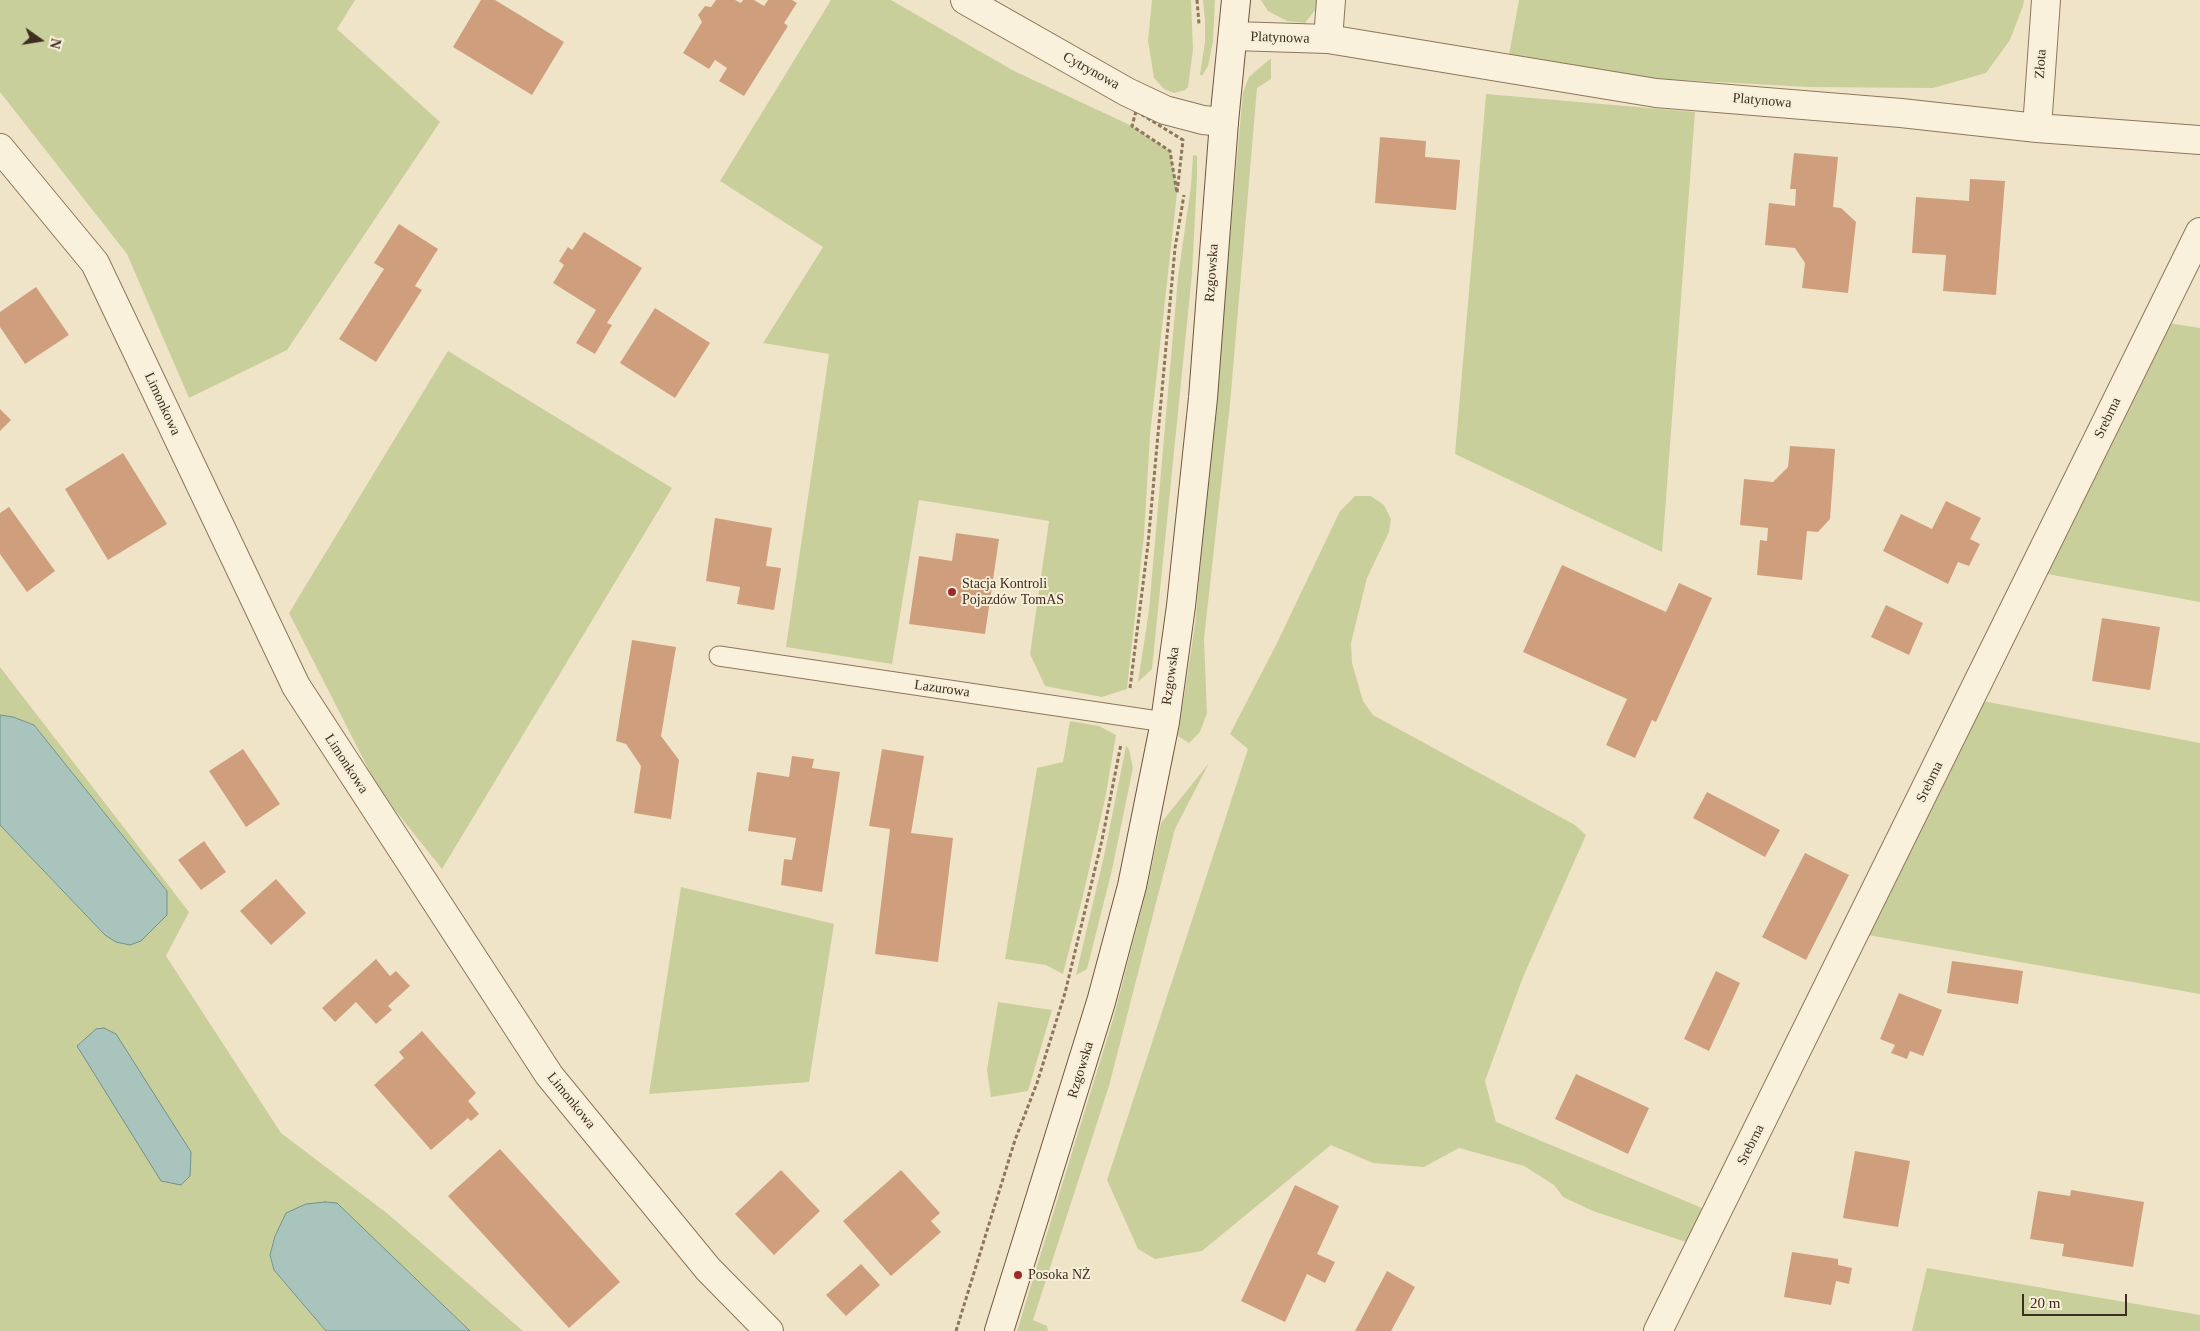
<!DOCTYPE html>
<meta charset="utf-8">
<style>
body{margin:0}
#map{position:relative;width:2200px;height:1331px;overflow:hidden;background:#f0e4c8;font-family:Georgia,serif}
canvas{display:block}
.north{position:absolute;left:15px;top:15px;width:50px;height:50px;-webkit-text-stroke:4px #f7eed8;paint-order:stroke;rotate:103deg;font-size:14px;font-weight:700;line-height:20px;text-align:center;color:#3d2e20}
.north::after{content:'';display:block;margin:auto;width:18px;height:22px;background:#3d2e20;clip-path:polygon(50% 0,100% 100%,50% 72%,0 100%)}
.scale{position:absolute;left:2022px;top:1294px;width:105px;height:22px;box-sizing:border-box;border:2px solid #3d2e20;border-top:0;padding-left:6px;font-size:15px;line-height:18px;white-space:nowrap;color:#3d2e20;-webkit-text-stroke:4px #f7eed8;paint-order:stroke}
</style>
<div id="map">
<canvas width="2200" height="1331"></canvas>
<div class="north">N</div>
<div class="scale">20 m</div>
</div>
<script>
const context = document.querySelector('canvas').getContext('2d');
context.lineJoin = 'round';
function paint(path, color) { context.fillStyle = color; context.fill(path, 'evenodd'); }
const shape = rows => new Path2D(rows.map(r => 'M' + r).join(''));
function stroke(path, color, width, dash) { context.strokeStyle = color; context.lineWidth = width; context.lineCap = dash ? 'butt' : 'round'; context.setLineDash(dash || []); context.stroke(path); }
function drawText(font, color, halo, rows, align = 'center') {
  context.font = font + ' Georgia,serif'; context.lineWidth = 4; context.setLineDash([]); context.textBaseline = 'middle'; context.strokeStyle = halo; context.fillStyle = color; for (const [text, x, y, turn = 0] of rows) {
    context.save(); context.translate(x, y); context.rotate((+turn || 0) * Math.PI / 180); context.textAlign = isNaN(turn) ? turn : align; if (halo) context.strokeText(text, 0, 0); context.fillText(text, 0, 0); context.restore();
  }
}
paint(shape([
 [0,0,355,0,337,29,440,122,287,350,189,398,127,254,0,92],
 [831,0,891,0,1014,71,1132,126,1170,151,1177,193,1150,435,1144,535,1127,689,1102,697,1045,686,1030,654,1049,521,919,500,892,664,786,647,829,354,763,343,823,247,720,181],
 [1152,0,1191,0,1193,50,1188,87,1185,90,1174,93,1164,89,1154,78,1148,41],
 [1203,0,1215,0,1213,41,1208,66,1202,76,1200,74,1205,42,1205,21],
 [1261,0,1323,0,1305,23,1287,21,1268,11],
 [1519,0,2024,0,2023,6,2010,40,1986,73,1933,88,1808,87,1663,79,1508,60],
 [1271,58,1271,79,1257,88,1230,404,1204,639,1207,713,1200,732,1189,743,1178,736,1195,625,1243,92,1249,77],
 [1486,94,1695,112,1662,552,1455,454],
 [1193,155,1197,156,1197,177,1192,274,1152,669,1138,682,1149,610,1178,277,1191,186],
 [2168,323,2200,328,2200,602,2047,574],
 [448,351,672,488,442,869,379,790,289,613],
 [1355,496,1371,496,1384,505,1391,519,1389,532,1367,578,1351,643,1352,663,1363,701,1373,715,1575,825,1586,835,1523,977,1485,1081,1496,1122,1702,1208,1686,1242,1593,1211,1563,1197,1554,1185,1524,1166,1459,1148,1424,1167,1373,1163,1331,1145,1202,1251,1155,1259,1138,1249,1107,1180,1248,749,1230,734,1277,643,1340,511],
 [0,667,189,912,166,956,281,1133,388,1214,523,1331,470,1331,337,1203,286,1213,275,1236,270,1255,274,1270,326,1331,0,1331,0,825,105,935,153,930,167,914,167,891,34,725,13,717,0,715],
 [1983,701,2200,743,2200,994,1868,935],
 [1070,721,1099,726,1116,735,1105,799,1082,900,1063,974,1046,965,1005,959,1037,768,1063,762],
 [1126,746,1129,749,1133,768,1112,870,1087,969,1076,975,1104,856],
 [1209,763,1175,829,1109,1086,1033,1320,1047,1326,1048,1331,1017,1331,1114,1016,1148,884,1161,823],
 [681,887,834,924,809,1082,649,1094],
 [998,1002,1052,1010,1028,1091,991,1097,987,1070],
 [1927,1268,2200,1315,2200,1331,1912,1331]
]), '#c9cf9b');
const water = shape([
 [0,715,13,717,34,725,167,891,167,915,141,941,130,945,116,942,105,935,0,825,0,715],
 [104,1028,116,1034,191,1152,190,1176,181,1185,161,1181,77,1046,96,1029,104,1028],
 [325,1202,337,1203,470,1331,326,1331,274,1270,270,1255,275,1236,286,1213,306,1204,325,1202]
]);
paint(water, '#a9c4bc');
stroke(water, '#6f938a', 1);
paint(shape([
 [481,0,495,0,564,42,532,95,453,47],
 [716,0,735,0,741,3,743,0,754,0,764,6,768,0,792,0,797,3,784,23,788,26,744,96,719,81,727,68,715,60,709,69,683,53,702,22,698,15,705,6,711,7],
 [1380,137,1426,141,1425,157,1460,160,1456,210,1375,203],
 [1794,153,1838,157,1833,207,1841,208,1856,222,1848,293,1802,288,1805,263,1795,248,1765,245,1769,203,1795,206,1796,189,1790,189],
 [1970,179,2005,181,1996,295,1943,291,1946,255,1912,253,1916,197,1969,201],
 [399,224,438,249,415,286,422,290,376,362,339,339,384,269,374,263],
 [584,232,642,268,607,323,612,325,595,354,576,343,596,310,553,283,564,265,559,261,568,247,572,250],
 [36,287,69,335,25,364,0,327,0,312],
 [655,308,710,343,675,398,620,363],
 [0,409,11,420,0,431],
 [1790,446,1835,449,1830,519,1818,532,1807,531,1802,580,1757,575,1760,540,1767,541,1768,528,1740,525,1744,479,1773,482,1788,467],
 [123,453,167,524,108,560,65,489],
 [1946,501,1981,518,1970,539,1980,544,1969,566,1958,562,1948,584,1883,551,1901,514,1932,529],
 [9,507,55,571,27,592,0,554,0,513],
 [715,518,772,528,766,566,781,568,774,610,737,604,740,587,706,581],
 [956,533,999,539,985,634,909,624,919,556,952,561],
 [1562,565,1666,612,1679,583,1712,598,1656,722,1652,720,1635,758,1606,745,1627,699,1523,652],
 [1886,605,1923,623,1909,655,1871,637],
 [2102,618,2160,627,2150,690,2092,681],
 [632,640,676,647,661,736,679,760,671,819,634,813,641,766,626,744,616,741],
 [243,749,280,804,246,827,209,771],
 [882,749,924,756,911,833,953,838,938,962,875,954,890,829,869,826],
 [792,756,814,759,812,768,840,772,822,892,781,885,784,859,792,860,796,838,748,831,757,772,789,777],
 [1707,792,1780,830,1765,857,1693,818],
 [204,841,226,872,201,890,178,860],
 [1805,853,1849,875,1806,960,1762,937],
 [276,879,306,913,271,945,240,911],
 [376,959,390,976,396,971,410,986,388,1006,392,1010,376,1024,356,1002,335,1022,322,1008],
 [1952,961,2023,971,2018,1004,1947,993],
 [1716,971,1740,983,1709,1051,1684,1039],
 [1899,993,1942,1010,1923,1056,1910,1051,1907,1059,1891,1053,1895,1045,1880,1039],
 [422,1031,476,1093,468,1101,479,1114,471,1121,468,1118,431,1150,374,1085,404,1058,399,1052],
 [1576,1074,1649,1108,1628,1154,1555,1119],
 [500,1149,620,1282,569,1328,448,1196],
 [1855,1151,1910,1161,1898,1227,1843,1218],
 [781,1170,820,1211,774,1255,735,1214],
 [901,1170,940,1213,931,1221,941,1232,891,1276,843,1221],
 [1295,1185,1339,1206,1317,1254,1335,1262,1325,1283,1307,1274,1285,1322,1241,1301],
 [2071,1190,2144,1202,2133,1267,2062,1256,2064,1244,2030,1239,2038,1191,2070,1196],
 [1792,1252,1838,1259,1838,1265,1852,1268,1849,1284,1836,1281,1831,1305,1784,1297],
 [861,1264,880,1285,846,1316,826,1295],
 [1387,1271,1415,1287,1391,1331,1355,1331]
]), '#cf9f7d');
const lane = shape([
 [719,656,1165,722]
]);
const street = shape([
 [965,0,1127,92,1165,110,1203,120,1224,122],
 [1233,36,1328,39,1656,93,1901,113,2037,128,2200,140],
 [1328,39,1331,0],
 [2037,128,2046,0],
 [0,148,95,263,296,686,549,1075,708,1269,769,1331],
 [1658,1331,2200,232]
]);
const secondary = shape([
 [999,1331,1101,1002,1132,886,1165,722,1181,606,1203,398,1224,122,1236,0]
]);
stroke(lane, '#8d765c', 21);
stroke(street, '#8d765c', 30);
stroke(secondary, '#6f573f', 30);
stroke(shape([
 [1197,0,1199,24],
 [1136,111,1183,140,1177,193,1170,151,1132,126,1136,111],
 [1130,688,1148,544,1175,248,1184,195],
 [956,1331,1015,1140,1037,1083,1065,993,1102,840,1121,744]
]), '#8d765c', 3, [4, 2.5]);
stroke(lane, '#faf1dc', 19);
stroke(street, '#faf1dc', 28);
stroke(secondary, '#faf1dc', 28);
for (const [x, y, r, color] of [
 [952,592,5,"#9e2a2b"],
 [1018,1275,5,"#9e2a2b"]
]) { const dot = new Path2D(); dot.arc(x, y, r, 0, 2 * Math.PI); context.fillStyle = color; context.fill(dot); stroke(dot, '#f7eed8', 2); }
drawText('14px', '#3d2e20', '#f7eed8', [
 ["Platynowa",1280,38,2],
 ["Złota",2041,64,-86],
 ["Cytrynowa",1091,71,29],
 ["Platynowa",1762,101,5],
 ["Rzgowska",1212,273,-86],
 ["Limonkowa",162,404,65],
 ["Srebrna",2108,418,-64],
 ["Rzgowska",1171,676,-82],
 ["Lazurowa",942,689,8],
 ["Limonkowa",346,764,57],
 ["Srebrna",1930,782,-64],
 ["Rzgowska",1081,1070,-73],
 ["Limonkowa",571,1101,51],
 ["Srebrna",1751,1145,-63]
]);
drawText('14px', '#3d2e20', '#f7eed8', [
 ["Stacja Kontroli",962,584],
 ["Pojazdów TomAS",962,600],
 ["Posoka NŻ",1028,1275]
], 'left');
</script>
